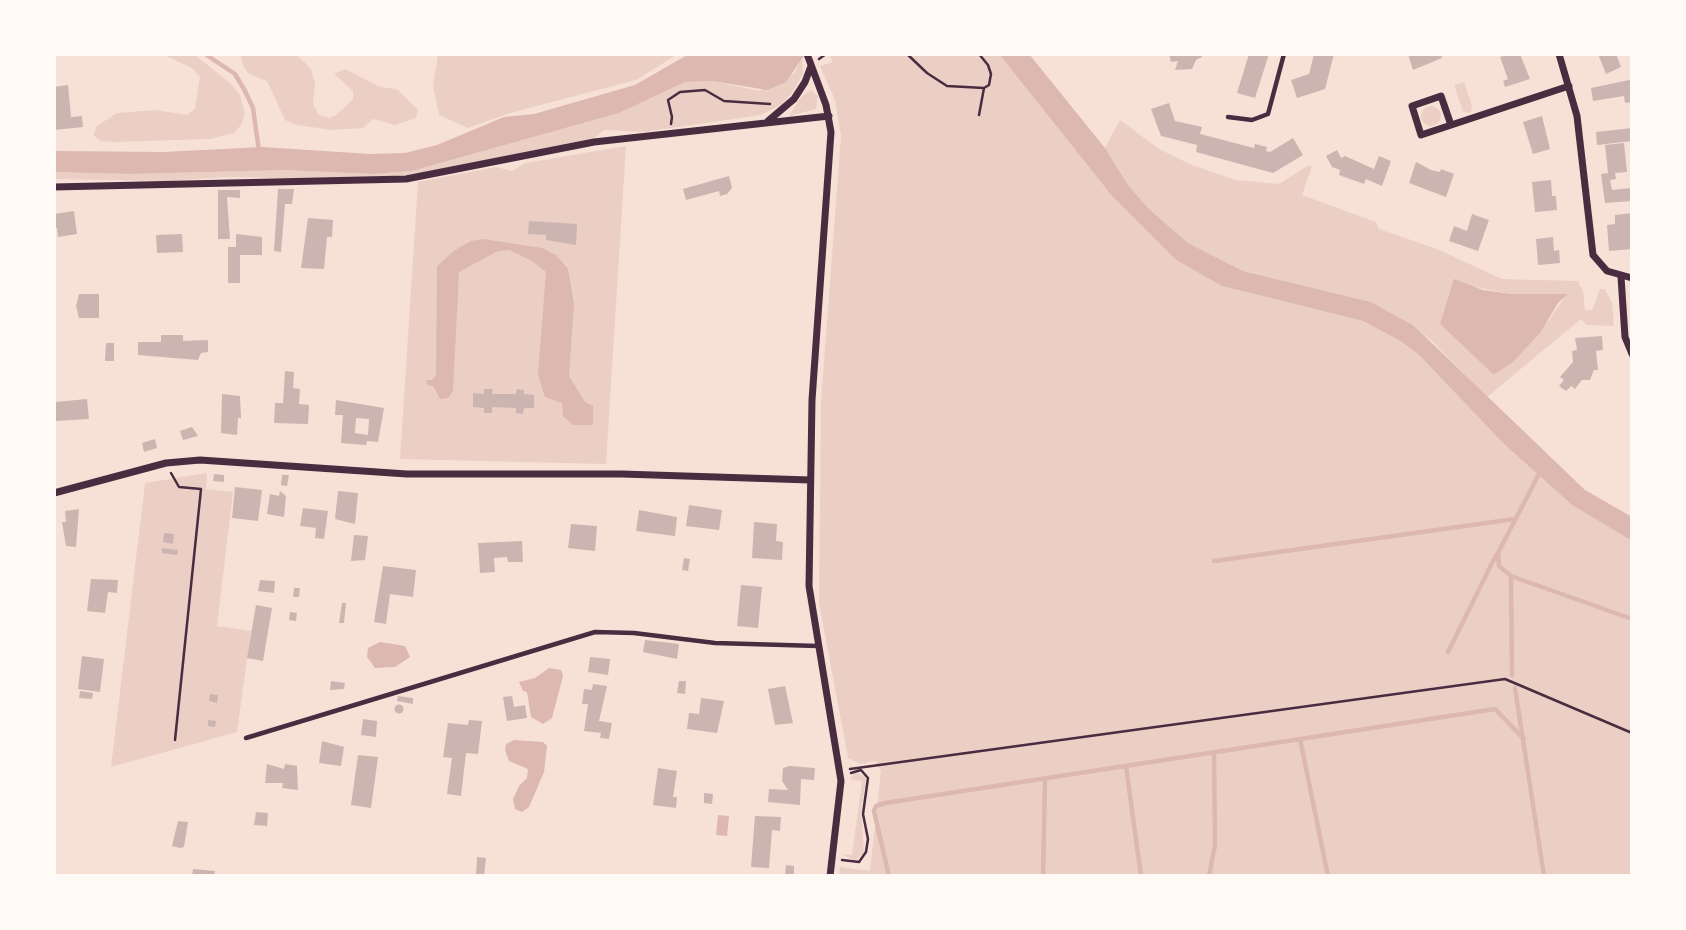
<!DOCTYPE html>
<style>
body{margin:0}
#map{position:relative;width:1686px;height:930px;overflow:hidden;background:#f7e1d7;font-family:Quicksand,sans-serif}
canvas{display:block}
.frame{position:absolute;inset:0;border:56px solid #fffaf5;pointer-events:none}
</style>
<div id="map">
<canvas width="1686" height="930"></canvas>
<div class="frame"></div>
</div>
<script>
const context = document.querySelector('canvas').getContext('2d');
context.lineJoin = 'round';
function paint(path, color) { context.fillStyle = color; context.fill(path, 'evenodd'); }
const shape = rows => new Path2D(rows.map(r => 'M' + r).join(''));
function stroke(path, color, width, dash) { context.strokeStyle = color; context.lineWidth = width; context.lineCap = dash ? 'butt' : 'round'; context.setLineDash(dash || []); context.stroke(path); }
paint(shape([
 [162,54,194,54,231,84,240,95,245,114,241,125,234,133,211,139,113,142,101,141,93,135,97,126,117,113,155,110,187,115,195,109,200,77,192,68],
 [241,54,296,54,311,69,315,83,313,104,319,115,329,118,336,115,353,99,353,91,334,74,345,69,380,87,397,89,418,110,416,118,395,125,373,119,363,128,332,130,296,125,285,120,267,81,249,74,243,66],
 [438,54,678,54,636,80,510,113,468,128,439,115,433,86],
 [829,54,999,54,1112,196,1176,260,1222,286,1363,321,1402,342,1420,356,1503,443,1572,505,1632,541,1632,876,839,876,840,867,870,871,881,771,875,761,861,764,848,758,819,603,821,401,841,136,835,100,820,66,833,62],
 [802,56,803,74,792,93,782,104,761,115,643,132,604,130,594,138,413,175,322,179,226,177,166,181,54,179,54,172,130,174,285,170,372,174,412,171,619,113,685,82,713,81,759,91,795,73],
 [1464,82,1472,106,1471,112,1467,113,1463,111,1454,85],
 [811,90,818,96,816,109,789,116,801,97],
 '1421 116a10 10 0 1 1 20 0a10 10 0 1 1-20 0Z',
 [1120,120,1159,149,1192,165,1236,180,1279,184,1309,165,1312,166,1302,195,1376,222,1379,229,1437,249,1502,279,1578,281,1583,291,1585,310,1592,310,1600,289,1605,289,1612,303,1614,326,1586,325,1581,319,1487,397,1433,342,1413,325,1371,302,1243,271,1188,243,1148,208,1128,185,1105,148],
 [1471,286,1511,294,1567,294,1548,321,1513,362,1495,375,1440,324],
 [626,146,606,464,400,459,418,182,496,167,512,171,525,163],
 [207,473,206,489,233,492,217,626,251,631,237,732,111,767,145,483],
 [855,773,865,776,866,781,861,809,864,852,855,861,841,854,852,855,862,781,850,779]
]), '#ebcfc5');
paint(shape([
 [689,54,805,54,786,82,767,90,713,81,685,82,619,113,412,171,372,174,285,170,130,174,54,172,54,151,164,152,262,147,370,154,405,153,437,145,504,117,534,114,635,85],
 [999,54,1029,54,1105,148,1128,185,1148,208,1188,243,1243,271,1371,302,1413,325,1585,490,1632,517,1632,541,1572,505,1503,443,1420,356,1402,342,1363,321,1222,286,1176,260,1112,196],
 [483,239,542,248,556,255,568,269,574,304,569,376,585,402,593,406,593,425,573,425,563,416,562,403,545,397,538,375,546,272,532,261,509,250,498,251,459,272,453,391,448,398,440,399,433,386,427,385,426,380,432,380,436,375,437,266,455,250,471,241],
 [1454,279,1483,290,1511,294,1568,294,1558,303,1540,333,1513,362,1494,375,1440,324],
 [380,642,405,646,410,657,395,667,375,668,367,657,368,648],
 [549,668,561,670,563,676,552,718,543,724,531,717,527,692,523,691,519,682,535,678],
 [514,740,543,742,547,746,544,772,529,807,522,812,515,809,513,799,519,786,527,778,528,769,509,761,505,750,506,744],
 [718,815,729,816,727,836,716,835]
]), '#dcb8b0');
stroke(shape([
 [205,54,235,74,245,91,253,108,259,151],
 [1214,561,1515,519],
 [1511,576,1632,619],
 [1448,652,1496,555],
 [1512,675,1511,576,1499,566,1498,553,1540,472],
 [1515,688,1544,876],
 [1300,739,1328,876],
 [1126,766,1141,876],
 [889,876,874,811,876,806,885,803,1495,709,1524,739],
 [1043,876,1045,779],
 [1209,876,1215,845,1214,752]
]), '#dcb8b0', 4.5);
paint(shape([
 [1169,54,1202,54,1202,57,1196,60,1192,69,1175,70,1178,61,1171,62],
 [1249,54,1269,54,1255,98,1237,93],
 [1314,54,1334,54,1325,89,1297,98,1291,80,1309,74],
 [1408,54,1441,54,1442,58,1413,70],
 [1509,54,1520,54,1530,79,1505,87,1503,81,1508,79,1500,57],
 [1598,54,1616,54,1621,67,1606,74],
 [1629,80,1632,80,1632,102,1625,103,1624,96,1593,101,1591,88],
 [68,85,71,117,82,116,83,127,54,130,54,87],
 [1169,103,1175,121,1202,127,1200,134,1254,148,1255,144,1267,147,1266,151,1270,152,1293,138,1303,155,1273,173,1196,152,1197,145,1161,136,1151,109],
 [1542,116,1550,149,1533,154,1523,122],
 [1632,128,1632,141,1597,145,1596,132],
 [1624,143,1627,172,1615,173,1616,179,1610,180,1612,190,1632,188,1632,201,1605,203,1601,174,1608,173,1605,145],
 [1337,150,1341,158,1345,156,1374,169,1379,156,1391,161,1382,186,1366,179,1364,184,1339,175,1340,170,1332,167,1326,156],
 [1416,162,1431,170,1440,172,1441,169,1454,174,1446,197,1409,183],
 [729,176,732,188,727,194,720,196,719,191,686,200,683,189],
 [1551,180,1552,196,1556,196,1557,210,1535,212,1532,182],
 [278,189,294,189,292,204,285,204,281,252,274,251],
 [218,190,240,190,240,198,227,197,230,239,218,239],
 [74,211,77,234,58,237,57,228,54,228,54,214],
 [1632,213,1632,249,1609,251,1607,225,1615,224,1615,215],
 [1472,214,1489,220,1478,251,1449,241,1454,226,1467,231],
 [308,218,333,220,332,237,327,237,324,269,301,268],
 [529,221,577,224,576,245,546,240,546,235,528,234],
 [182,234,183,252,157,253,156,235],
 [236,234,262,237,262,255,240,255,240,283,228,283,228,247,236,247],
 [1553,237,1554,251,1559,250,1560,263,1538,265,1536,239],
 [79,294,99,294,99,318,79,318,76,306],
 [161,335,183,335,183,341,208,340,208,352,201,353,198,360,138,355,138,342,161,342],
 [1602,336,1603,350,1596,351,1598,370,1594,370,1590,380,1582,380,1575,389,1571,386,1566,391,1559,386,1564,380,1560,377,1573,362,1572,351,1577,350,1575,338],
 [106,343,114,343,114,361,105,361],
 [285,371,294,372,293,388,300,389,299,404,309,405,308,424,274,423,275,403,283,403],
 [484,389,493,389,492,394,516,394,517,389,524,390,524,394,534,395,534,408,524,408,523,414,516,413,516,408,492,407,492,413,484,413,484,408,473,407,473,393,484,394],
 [222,394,240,396,241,418,238,418,237,435,221,433],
 [87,399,89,419,56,421,55,402],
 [336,400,384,408,378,442,367,441,366,445,341,443,343,415,335,415],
 [356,418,369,419,368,435,355,433],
 [192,427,198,436,183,440,180,431],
 [155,439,157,448,144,452,142,443],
 [214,474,224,475,224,482,213,481],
 [282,475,289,475,287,486,281,485],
 [235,487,262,490,258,521,232,518],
 [280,491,286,496,284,517,267,514,270,494,279,496],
 [338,491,358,493,355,524,335,519],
 [689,505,722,510,719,530,686,526],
 [303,508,328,511,324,539,315,538,316,528,300,526],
 [79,509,76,547,66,546,62,522,66,522,65,511],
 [639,510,677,517,675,536,636,531],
 [754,522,777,524,776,541,783,542,782,560,752,558],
 [571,524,597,526,595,551,568,548],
 [164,533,174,534,173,544,163,542],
 [354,535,368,536,365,560,351,561],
 [522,541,523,562,508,562,507,557,494,558,495,572,480,573,478,543],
 [162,548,178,550,177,555,162,553],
 [684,558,690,559,688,571,682,570],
 [383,566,416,570,413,597,390,594,386,624,374,622],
 [91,579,118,580,117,593,108,592,105,613,87,611],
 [260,580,275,581,274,593,258,591],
 [741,585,762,587,758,628,737,626],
 [294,588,300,588,299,597,293,597],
 [342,603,346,603,344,623,339,623],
 [256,605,272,608,263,661,247,658],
 [290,612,297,613,296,621,289,620],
 [645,640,679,644,677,659,643,652],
 [82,656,104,659,100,692,78,689],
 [590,657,610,659,608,675,588,672],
 [331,681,345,683,344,689,330,690],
 [679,681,686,681,685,694,677,693],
 [593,684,607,686,599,721,612,723,609,739,600,738,601,733,584,731,588,704,582,704,584,689,592,690],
 [785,686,793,723,775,725,768,689],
 [80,691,93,693,92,699,79,698],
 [210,694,218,695,217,703,209,701],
 [398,696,413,698,413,704,397,701],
 [512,696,514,707,525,705,527,718,507,721,503,697],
 [701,698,724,701,717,733,687,729,689,713,699,714],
 '394.5 709a4.5 4.5 0 1 1 9 0a4.5 4.5 0 1 1-9 0Z',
 [363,719,377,721,376,737,361,735],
 [208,720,216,721,215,727,208,726],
 [469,720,482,721,478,754,466,753,461,796,447,794,452,758,443,757,448,723,468,725],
 [322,741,344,747,341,766,319,763],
 [358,755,378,757,371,808,351,805],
 [267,764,284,769,285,764,297,766,298,790,282,788,283,783,265,783],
 [790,766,815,768,814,780,801,779,800,805,768,802,769,789,788,790,782,781,783,768],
 [658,768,677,771,673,797,677,797,676,808,653,805],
 [704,793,713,794,712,804,704,803],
 [256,812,268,813,267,826,254,825],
 [755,816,781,817,780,831,772,830,769,868,751,867],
 [178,821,188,822,184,847,180,848,172,846],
 [477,857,486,858,484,876,476,876],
 [786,865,794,866,794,876,785,876],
 [193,869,215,871,214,876,192,876]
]), '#ccb4b1');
stroke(shape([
 [907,54,927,73,947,86,984,88,989,85,991,74,988,65,979,54],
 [819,59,826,54],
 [979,115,984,88],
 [671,124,672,117,668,100,680,92,705,90,724,101,770,104],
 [171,473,179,487,201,489,175,740],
 [850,769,1505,679,1632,733],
 [842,860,859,862,866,852,868,839,863,814,868,778,861,770,851,773]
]), '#4a2c40', 2.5);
stroke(shape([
 [1228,117,1252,120,1268,114,1284,54],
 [246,738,595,632,634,633,715,643,818,646]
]), '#4a2c40', 4.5);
stroke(shape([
 [807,54,826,105,831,132,812,400,809,586,841,781,830,876],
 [1559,54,1577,116,1593,255,1607,271,1632,278],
 [768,121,794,99,805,82,811,66],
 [1451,125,1441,96,1412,106,1421,135,1569,86],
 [54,187,406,179,594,142,829,116],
 [1621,277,1625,337,1632,354],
 [54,493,166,463,200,460,407,474,622,474,810,480]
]), '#4a2c40', 7);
</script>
